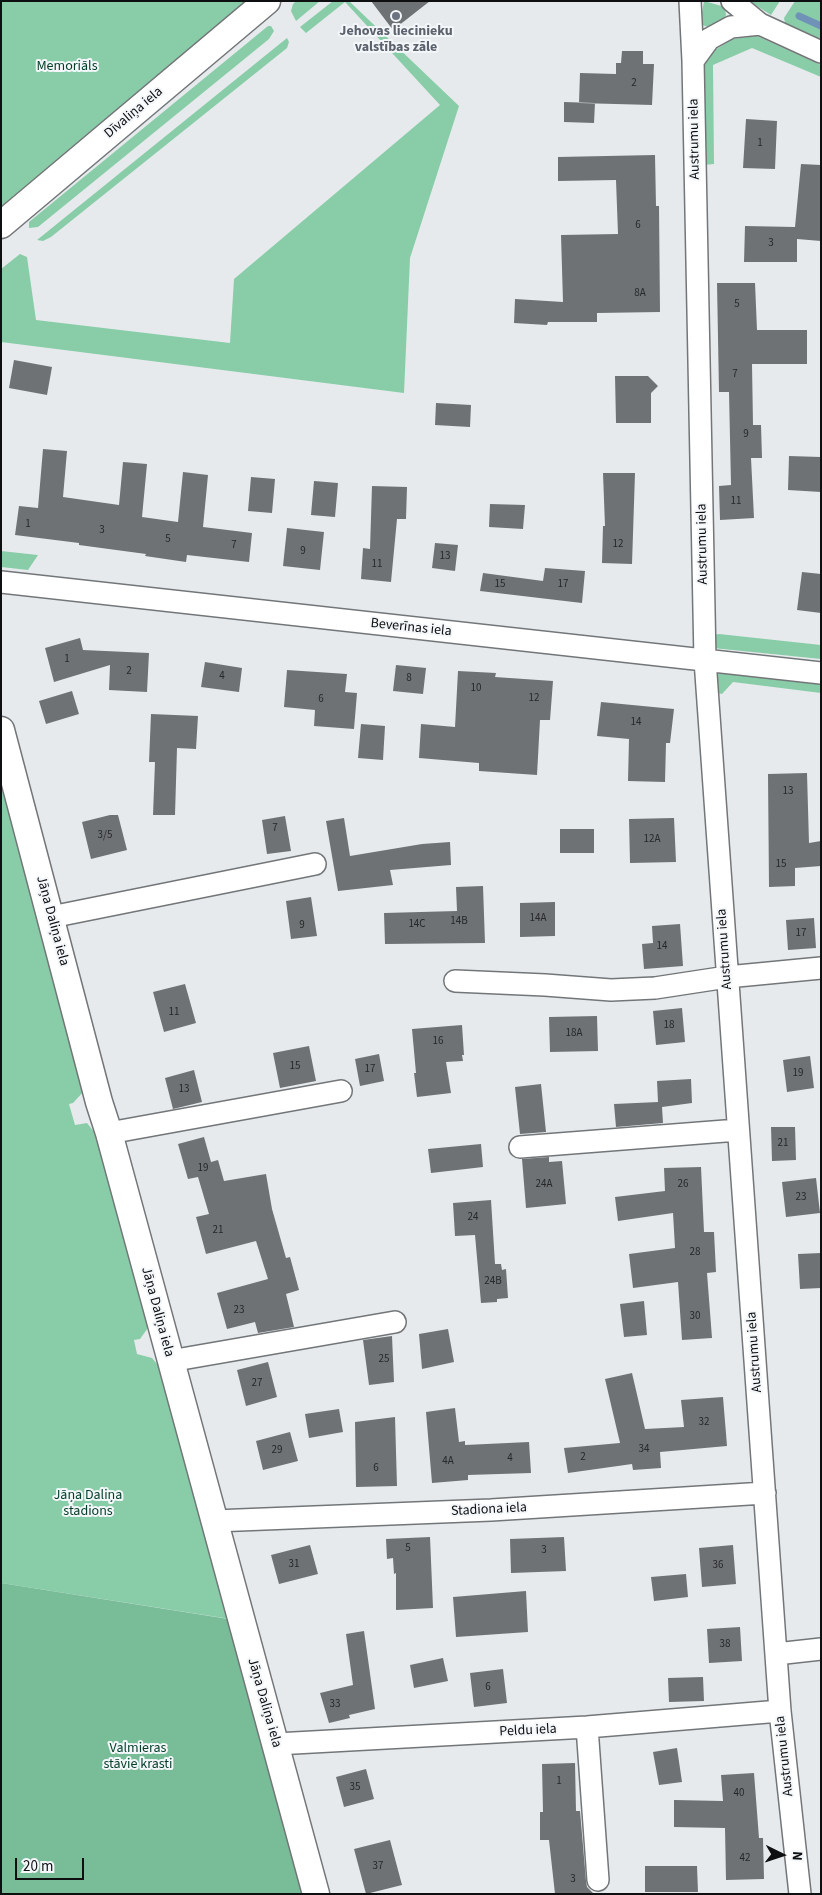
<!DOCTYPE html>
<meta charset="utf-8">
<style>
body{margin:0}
#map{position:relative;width:822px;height:1895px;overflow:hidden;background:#e7eaed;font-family:"Source Sans 3",sans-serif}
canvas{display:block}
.frame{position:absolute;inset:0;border:2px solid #0e0f10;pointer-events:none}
.north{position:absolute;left:757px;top:1830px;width:50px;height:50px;-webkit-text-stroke:4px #f4f7fa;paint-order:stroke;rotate:94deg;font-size:14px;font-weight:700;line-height:20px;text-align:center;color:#0e0f10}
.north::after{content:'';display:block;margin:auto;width:18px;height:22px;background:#0e0f10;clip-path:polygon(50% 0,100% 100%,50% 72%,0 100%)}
.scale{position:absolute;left:15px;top:1858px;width:69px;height:22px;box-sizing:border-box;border:2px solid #0e0f10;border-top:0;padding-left:6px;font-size:15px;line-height:18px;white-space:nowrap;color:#0e0f10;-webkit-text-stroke:4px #f4f7fa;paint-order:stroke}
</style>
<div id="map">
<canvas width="822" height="1895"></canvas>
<div class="frame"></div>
<div class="north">N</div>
<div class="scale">20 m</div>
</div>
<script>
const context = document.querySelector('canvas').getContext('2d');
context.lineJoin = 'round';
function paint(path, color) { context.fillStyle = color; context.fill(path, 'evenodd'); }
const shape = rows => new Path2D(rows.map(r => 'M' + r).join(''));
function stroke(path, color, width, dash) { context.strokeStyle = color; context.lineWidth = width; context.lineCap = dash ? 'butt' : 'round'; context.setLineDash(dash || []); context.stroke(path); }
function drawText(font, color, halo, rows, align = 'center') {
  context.font = font + ' "Source Sans 3",sans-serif'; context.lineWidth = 4; context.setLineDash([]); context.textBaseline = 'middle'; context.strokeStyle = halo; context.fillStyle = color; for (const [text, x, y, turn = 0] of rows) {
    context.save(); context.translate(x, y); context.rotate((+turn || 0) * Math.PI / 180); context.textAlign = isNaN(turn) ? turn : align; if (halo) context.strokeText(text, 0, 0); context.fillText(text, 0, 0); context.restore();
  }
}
paint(shape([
 [1,1,248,1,1,209],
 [296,1,320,1,296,21,291,11,293,4],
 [333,1,349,1,459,106,410,258,404,393,1,342,1,269,20,254,27,257,36,320,230,343,234,279,440,105,345,2,306,33,300,27],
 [704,1,725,7,726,15,722,21,708,27,702,25,702,13],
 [749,1,780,1,771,15],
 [795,1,821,1,821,39,785,23,784,18],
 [268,26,271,26,274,31,269,39,38,227,29,228,29,222],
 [757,36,821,65,821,77,752,48,713,65,714,164,703,165,701,74,708,54,733,39],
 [287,38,289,42,287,48,51,237,43,241,37,240],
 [1,551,38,555,28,570,1,567],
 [719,634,821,645,821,659,713,648,713,635],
 [724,672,821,683,821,693,733,682,722,694,714,692,714,683,717,674],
 [1,786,39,917,85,1090,73,1103,69,1104,75,1125,87,1123,95,1133,111,1181,150,1325,140,1339,134,1340,137,1354,152,1358,163,1371,230,1619,1,1583]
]), '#88cda8');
paint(shape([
 [1,1583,241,1621,316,1894,1,1894]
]), '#78bd98');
stroke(shape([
 [799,16,821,26]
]), '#7192b7', 7);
paint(shape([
 [371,1,430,1,393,30],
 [622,51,643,51,643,64,654,64,652,105,579,103,580,73,616,74,616,63,621,63],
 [564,102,595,103,594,123,564,122],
 [746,119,777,121,775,169,743,168],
 [655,155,656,206,659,206,660,312,597,313,597,322,548,322,547,325,514,323,515,299,563,302,561,235,618,234,616,180,558,181,558,157],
 [801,164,821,165,821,241,797,239,797,262,744,262,745,226,795,227],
 [717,283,755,283,757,330,807,330,807,364,752,364,753,425,761,425,762,458,751,458,754,518,720,520,719,486,731,485,729,392,719,392],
 [14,360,52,367,47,395,9,388],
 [615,376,648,376,658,386,651,393,651,423,616,423],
 [436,403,471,405,470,427,435,425],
 [43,449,67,451,63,497,119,505,123,462,147,464,142,517,178,522,183,472,208,475,203,527,252,533,249,562,187,555,186,562,145,556,146,554,79,545,79,543,15,535,19,506,38,508],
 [789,456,821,457,821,492,788,490],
 [603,473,635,473,632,564,602,563,603,526,605,526],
 [251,477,275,479,272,513,248,511],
 [314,481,338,483,335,517,311,515],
 [372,486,407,487,406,519,397,519,391,582,361,579,363,548,370,549],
 [490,504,525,505,523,529,489,527],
 [287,528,324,532,320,570,283,566],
 [435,543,458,545,455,571,432,568],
 [545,568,585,571,582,603,480,591,483,573,543,581],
 [802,572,821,574,821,613,797,610],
 [80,638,83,650,149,653,147,692,109,690,110,665,54,682,45,648],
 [205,662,242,668,239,692,201,687],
 [396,665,426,668,423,694,393,691],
 [287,670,347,674,345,692,357,693,354,729,314,726,315,710,284,707],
 [458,671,496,673,495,677,553,681,550,720,540,720,537,775,479,771,479,763,419,758,421,724,455,727],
 [72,691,79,714,46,724,39,701],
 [601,702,674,709,670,743,666,743,665,782,628,781,629,739,597,736],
 [151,714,198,716,196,749,177,748,175,815,153,815,155,762,149,762],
 [361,724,385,726,383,760,358,758],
 [807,773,809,843,821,841,821,866,795,868,795,886,769,887,768,774],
 [110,815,118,815,127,850,91,859,82,822],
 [285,816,291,851,267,854,262,820],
 [344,818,350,856,422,844,450,842,451,865,390,870,393,885,338,891,326,821],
 [674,818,676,862,630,863,629,819],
 [560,829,594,829,594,853,560,853],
 [483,886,485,943,385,944,384,913,457,911,456,887],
 [311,897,317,936,291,939,286,901],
 [555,902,555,936,520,937,520,903],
 [814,918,816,948,788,950,786,920],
 [680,924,683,966,644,969,642,944,653,943,652,926],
 [185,984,196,1023,164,1032,153,992],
 [682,1008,685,1042,656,1045,653,1011],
 [597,1016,598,1051,550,1052,549,1017],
 [462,1025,464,1055,462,1055,463,1061,446,1062,451,1093,417,1097,414,1073,416,1073,412,1029],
 [309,1046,316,1081,280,1088,273,1053],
 [379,1054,384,1081,360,1086,355,1059],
 [810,1056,814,1088,787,1092,783,1060],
 [194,1070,202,1102,173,1109,165,1078],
 [691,1079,692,1103,662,1107,663,1123,616,1127,614,1104,658,1102,657,1081],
 [541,1084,546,1132,520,1134,515,1087],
 [771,1127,795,1127,796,1160,772,1161],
 [204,1137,211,1162,218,1160,224,1181,266,1174,272,1209,286,1258,290,1257,299,1290,286,1294,294,1327,258,1333,255,1322,227,1329,217,1293,268,1279,256,1241,206,1254,196,1217,209,1214,198,1177,188,1179,178,1144],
 [481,1144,483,1167,431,1173,428,1149],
 [549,1157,549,1162,562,1161,566,1204,526,1208,522,1159],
 [701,1167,704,1232,714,1232,716,1272,707,1273,712,1338,682,1340,678,1282,633,1288,629,1254,675,1248,673,1213,618,1221,615,1197,665,1191,664,1168],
 [816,1178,820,1213,786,1217,782,1182],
 [491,1200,495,1264,501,1264,502,1270,506,1269,508,1298,497,1299,497,1302,481,1303,475,1235,455,1236,453,1203],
 [821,1253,821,1288,800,1289,798,1254],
 [644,1301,647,1335,624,1337,620,1304],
 [448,1329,454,1362,422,1369,419,1334],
 [392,1336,394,1382,369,1385,363,1340],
 [268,1362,277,1397,246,1406,237,1370],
 [632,1373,645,1429,684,1427,681,1400,723,1397,727,1446,660,1452,661,1468,633,1470,632,1464,568,1473,564,1448,620,1443,605,1379],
 [455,1408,459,1442,465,1441,465,1445,529,1442,531,1473,468,1475,468,1480,432,1483,426,1412],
 [339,1409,343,1432,309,1438,305,1414],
 [395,1417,397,1486,356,1487,355,1422],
 [290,1432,298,1461,263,1470,256,1441],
 [430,1537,433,1608,396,1610,396,1573,394,1574,393,1558,387,1559,386,1539],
 [564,1537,566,1571,511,1573,510,1539],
 [310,1545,318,1574,279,1584,271,1555],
 [733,1545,736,1584,702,1587,699,1548],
 [686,1574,688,1597,654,1601,651,1577],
 [526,1591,528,1632,456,1637,453,1597],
 [740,1627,742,1661,709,1663,707,1629],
 [364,1631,375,1709,349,1715,350,1718,329,1723,320,1693,353,1685,346,1634],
 [443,1658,448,1681,414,1688,410,1665],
 [503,1669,507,1703,474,1707,470,1673],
 [703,1677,704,1701,669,1702,668,1678],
 [677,1748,682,1782,659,1785,653,1752],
 [575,1763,576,1811,580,1811,586,1881,587,1887,594,1894,555,1894,549,1840,540,1840,540,1812,543,1812,542,1764],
 [366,1769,374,1799,344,1807,336,1777],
 [754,1773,759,1838,763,1838,764,1879,726,1880,725,1828,674,1827,674,1800,723,1801,721,1775],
 [390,1840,402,1885,366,1894,354,1849],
 [645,1866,697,1866,698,1892,645,1892]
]), '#6f7275');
const minor = shape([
 [690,1,693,61,705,660,780,1711,800,1894],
 [732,1,760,24,821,52],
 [693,61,709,39,731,27,760,24],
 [1,582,821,673],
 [51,917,315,864],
 [455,981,545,985,611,990,655,988,727,977,821,968],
 [109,1133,341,1091],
 [520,1147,738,1130],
 [170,1361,395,1322],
 [214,1521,491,1510,765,1493],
 [776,1654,821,1649],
 [587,1727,598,1880],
 [276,1744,587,1727,780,1711]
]);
const tertiary = shape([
 [1,225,267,1],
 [1,730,99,1102,109,1133,316,1894]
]);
stroke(minor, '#737678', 24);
stroke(tertiary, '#737678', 29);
stroke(minor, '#fff', 21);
stroke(tertiary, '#fff', 26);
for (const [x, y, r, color] of [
 [396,16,5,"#6b7280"]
]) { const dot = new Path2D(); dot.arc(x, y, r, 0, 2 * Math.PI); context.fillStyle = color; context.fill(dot); stroke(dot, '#f4f7fa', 2); }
drawText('11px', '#262829', null, [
 ["2",634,84],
 ["1",760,144],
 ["6",638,226],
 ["3",771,244],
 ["8A",640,294],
 ["5",737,305],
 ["7",735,375],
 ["9",746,435],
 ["11",736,502],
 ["1",28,525],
 ["3",102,531],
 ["5",168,540],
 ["12",618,545],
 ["7",234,546],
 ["9",303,552],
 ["13",445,557],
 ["11",377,565],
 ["15",500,585],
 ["17",563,585],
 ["1",67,660],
 ["2",129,672],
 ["4",222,677],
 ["8",409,679],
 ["10",476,689],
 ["12",534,699],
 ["6",321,700],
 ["14",636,723],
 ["13",788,792],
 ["7",275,829],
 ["3/5",105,836],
 ["12A",652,840],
 ["15",781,865],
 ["14A",538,919],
 ["14B",459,922],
 ["14C",417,925],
 ["9",302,926],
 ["17",801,934],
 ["14",662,947],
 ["11",174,1013],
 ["18",669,1026],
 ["18A",574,1034],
 ["16",438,1042],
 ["15",295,1067],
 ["17",370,1070],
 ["19",798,1074],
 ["13",184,1090],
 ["21",783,1144],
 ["19",203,1169],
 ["24A",544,1185],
 ["26",683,1185],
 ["23",801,1198],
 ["24",473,1218],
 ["21",218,1231],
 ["28",695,1253],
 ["24B",493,1282],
 ["23",239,1311],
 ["30",695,1317],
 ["25",384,1360],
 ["27",257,1384],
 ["32",704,1423],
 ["34",644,1450],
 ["29",277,1451],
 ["2",583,1458],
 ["4",510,1459],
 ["4A",448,1462],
 ["6",376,1469],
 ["5",408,1549],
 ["3",544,1551],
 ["31",294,1565],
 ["36",718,1566],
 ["38",725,1645],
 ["6",488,1688],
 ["33",335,1705],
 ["1",559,1782],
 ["35",355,1788],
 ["40",739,1794],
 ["42",745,1859],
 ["37",378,1867],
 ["3",573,1880]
]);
drawText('bold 14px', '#5b616d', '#f4f7fa', [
 ["Jehovas liecinieku",396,32],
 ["valstības zāle",396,48]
]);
drawText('14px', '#013d25', '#f4f7fa', [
 ["Memoriāls",67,67],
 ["Jāņa Daliņa",88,1496],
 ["stadions",88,1512],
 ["Valmieras",138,1749],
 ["stāvie krasti",138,1765]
]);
drawText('14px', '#0e0f10', '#f4f7fa', [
 ["Dīvaliņa iela",134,113,-40],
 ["Austrumu iela",695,139,-91],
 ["Austrumu iela",703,544,-91],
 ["Beverīnas iela",411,628,6],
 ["Jāņa Daliņa iela",52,921,75],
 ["Austrumu iela",725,949,-94],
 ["Jāņa Daliņa iela",157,1312,75],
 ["Austrumu iela",755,1352,-94],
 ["Stadiona iela",489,1510,-3],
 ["Jāņa Daliņa iela",264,1703,74],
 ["Peldu iela",528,1731,-3],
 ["Austrumu iela",785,1756,-96]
]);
</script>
